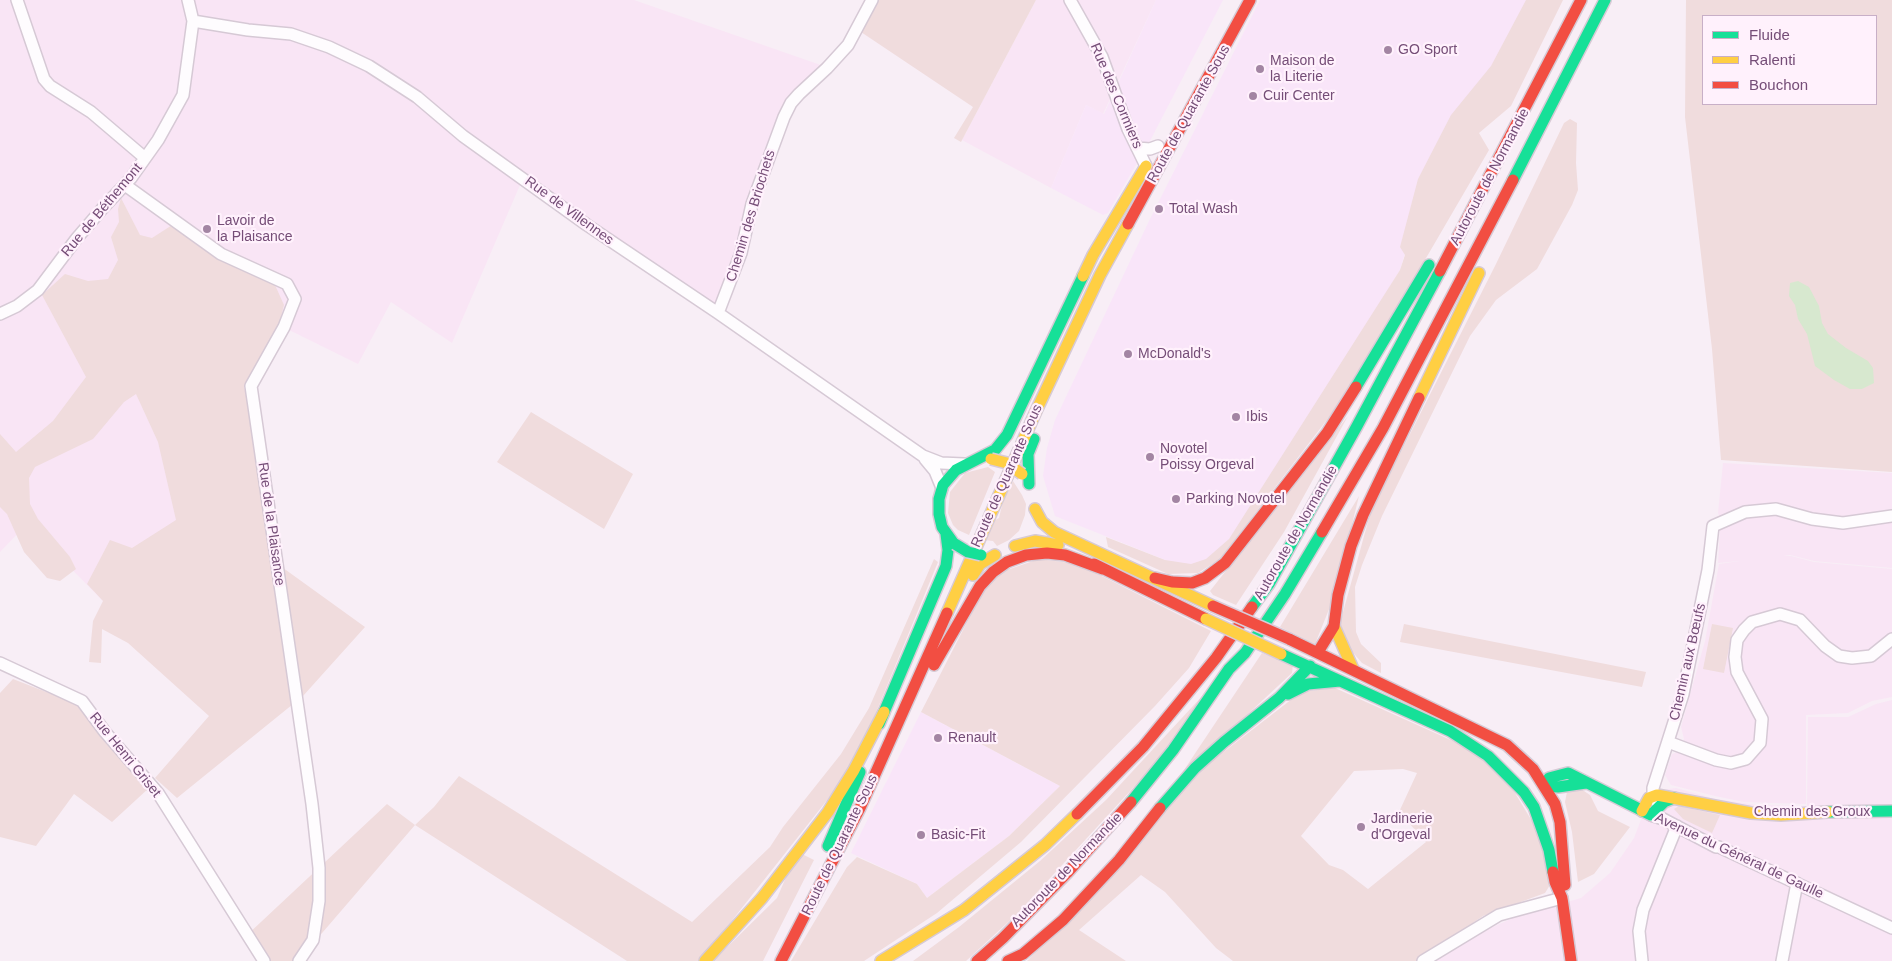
<!DOCTYPE html>
<meta charset="utf-8">
<style>
body{margin:0}
#map{position:relative;width:1892px;height:961px;overflow:hidden;background:#f8eef6;font-family:Arial,sans-serif}
canvas{display:block}
.legend{position:absolute;left:1702px;top:15px;width:175px;height:90px;box-sizing:border-box;background:#fff1fc;border:1px solid #c8afc7;margin:0;padding:6px 9px;list-style:none;font-size:15px;color:#754d77}
.legend li{display:flex;align-items:center;gap:10px;height:25px}
.legend b{width:25px;border:1px solid #c8afc7}
</style>
<div id="map">
<canvas width="1892" height="961"></canvas>
<ul class="legend">
<li><b style="height:6px;background:#16e098"></b>Fluide</li>
<li><b style="height:6px;background:#ffcf43"></b>Ralenti</li>
<li><b style="height:6px;background:#f24e42"></b>Bouchon</li>
</ul>
</div>
<script>
const context = document.querySelector('canvas').getContext('2d');
context.lineJoin = 'round';
function paint(path, color) { context.fillStyle = color; context.fill(path, 'evenodd'); }
const shape = rows => new Path2D(rows.map(r => 'M' + r).join(''));
function stroke(path, color, width, dash) { context.strokeStyle = color; context.lineWidth = width; context.lineCap = dash ? 'butt' : 'round'; context.setLineDash(dash || []); context.stroke(path); }
function drawText(font, color, halo, rows, align = 'center') {
  context.font = font + ' Arial,sans-serif'; context.lineWidth = 4.5; context.setLineDash([]); context.textBaseline = 'middle'; context.strokeStyle = halo; context.fillStyle = color; for (const [text, x, y, turn = 0] of rows) {
    context.save(); context.translate(x, y); context.rotate((+turn || 0) * Math.PI / 180); context.textAlign = isNaN(turn) ? turn : align; if (halo) context.strokeText(text, 0, 0); context.fillText(text, 0, 0); context.restore();
  }
}
paint(shape([
 [0,0,634,0,835,70,816,73,780,132,718,314,523,178,452,343,391,302,358,364,279,325,244,386,255,432,135,621,103,601,27,524,0,552],
 [1036,0,1156,0,1103,114,1086,105,1051,188,962,140],
 [1723,463,1892,473,1892,568,1814,561,1790,555,1783,556,1791,556,1814,562,1892,569,1892,697,1872,701,1848,713,1806,715,1806,804,1744,802,1715,796,1671,785,1665,775,1672,754,1680,751,1684,739,1681,727,1705,641,1719,564,1740,561,1718,563,1720,529,1724,526,1718,513],
 [1892,700,1892,961,1436,961,1473,936,1515,917,1581,898,1610,873,1634,838,1642,817,1661,790,1676,788,1716,799,1757,805,1807,806,1808,717,1848,717,1876,704]
]), '#f9e5f5');
paint(shape([
 [1156,0,1223,0,1151,139,1108,213,1103,215,1051,188,1086,105,1104,114],
 [1260,0,1562,0,1426,183,1400,270,1282,470,1220,551,1198,573,1055,516,1043,476,1047,448,1055,420,1149,221],
 [921,712,1060,786,1009,836,927,898,917,884,851,853]
]), '#f9e5f9');
paint(shape([
 [869,0,1036,0,961,142,954,138,973,107,855,28],
 [1526,0,1563,0,1511,106,1479,133,1489,150,1429,253,1336,408,1220,559,1198,573,1168,574,1108,547,1106,537,1165,560,1191,564,1206,559,1229,539,1400,270,1405,255,1400,247,1418,179,1451,115,1491,66],
 [1686,0,1892,0,1892,472,1721,460,1712,349,1685,117],
 [1703,16,1876,16,1876,104,1703,104],
 [1570,119,1577,123,1576,163,1578,190,1572,205,1537,269,1496,300,1470,336,1382,516,1362,565,1355,587,1356,632,1361,644,1381,663,1381,673,1362,663,1349,648,1340,623,1371,511,1495,266,1564,123],
 [121,198,140,235,152,238,180,220,232,263,275,285,284,305,279,325,244,387,255,432,279,565,365,627,303,696,177,798,155,778,209,716,128,643,102,629,101,663,89,662,93,621,103,601,87,584,110,540,132,548,176,520,158,442,136,394,124,402,93,439,35,467,29,478,30,504,38,519,70,557,76,569,60,581,47,578,24,552,7,514,0,507,0,434,16,452,53,421,86,377,42,295,65,274,88,281,108,279,118,260,111,237,119,222,118,209],
 [531,412,633,474,604,529,497,462],
 [1348,416,1284,532,1236,605,1213,595,1210,591],
 [988,467,995,472,969,535,958,530,953,525,948,513,950,492,965,473],
 [1013,481,1022,495,1026,504,1025,515,1019,531,1009,540,997,546,993,541,983,540,990,523,999,518,1003,501],
 [1359,496,1334,597,1315,644,1280,627],
 [934,559,938,562,854,766,700,961,627,961,415,825,298,961,262,961,246,936,387,804,415,825,434,807,459,776,692,922,770,847,783,827,841,754,869,708],
 [1039,559,1078,564,1211,631,1189,668,1155,706,1021,842,937,913,864,961,791,961,847,867,857,857,917,884,927,898,1009,836,1060,786,921,712,982,593,1001,572],
 [1404,624,1646,672,1642,687,1400,642],
 [1712,624,1733,628,1724,673,1703,669],
 [1262,653,1293,664,1292,673,1178,779],
 [13,679,90,709,149,788,112,822,74,794,36,846,0,837,0,693],
 [1335,688,1453,741,1487,761,1515,793,1541,836,1550,885,1545,893,1483,916,1417,961,1233,961,1216,948,1165,892,1141,875,1079,930,1126,961,1027,961,1208,764,1301,692],
 [1403,769,1417,773,1399,812,1426,842,1368,889,1343,870,1329,865,1301,836,1354,771],
 [1205,693,1155,764,1018,913,966,961,913,961,959,927,1040,861,1106,800],
 [1581,789,1590,795,1598,811,1630,827,1594,874,1578,882,1572,832,1565,802,1567,792],
 [1679,806,1720,815,1712,833,1683,819,1674,809],
 [802,854,814,860,763,961,713,961,777,898,787,875]
]), '#f0dcdd');
paint(shape([
 [1798,281,1809,287,1819,306,1822,323,1828,334,1846,348,1868,361,1873,368,1874,383,1862,389,1850,389,1834,380,1815,366,1807,334,1798,319,1795,305,1789,296,1790,283]
]), '#d7e8cf');
const street = shape([
 [17,0,44,79,50,86,91,112,145,158],
 [1070,0,1102,57,1128,129,1146,166],
 [193,21,248,30,291,34,329,47,369,66,417,97,463,136,587,225,718,313,923,456,941,463,964,464],
 [1137,148,1150,149,1158,146],
 [125,185,221,254,287,284,295,299,284,327,251,386,312,804,319,868,319,901,313,940,299,961],
 [718,313,741,253,752,204,784,117,791,103,799,94,827,68,848,45,872,0],
 [0,314,17,306,38,290,77,238,102,209,131,178,158,140,183,95,193,21,188,0],
 [925,459,935,471,942,488],
 [0,663,82,701,105,732,158,793,264,961],
 [1668,742,1716,760,1731,763,1746,759,1760,743,1762,719,1737,672,1735,657,1737,640,1744,630,1752,622,1780,614,1800,620,1825,646,1839,656,1852,658,1871,656,1892,639],
 [1657,802,1653,795,1653,788,1683,694,1708,570,1713,526,1745,512,1776,509,1812,519,1843,523,1892,516],
 [1651,815,1663,819,1716,847,1719,847,1892,928],
 [1423,961,1499,915,1562,898],
 [1642,961,1639,931,1643,910,1677,826],
 [1782,961,1797,883]
]);
const fast = shape([
 [1513,180,1605,0],
 [1356,387,1429,265],
 [1029,484,1028,454,1034,439],
 [952,541,942,527,939,514,939,499,943,485,956,470,995,450,1007,435,1083,276],
 [1252,607,1269,584,1357,426,1440,271],
 [1281,654,1450,731,1488,756,1524,792,1534,807,1549,850,1553,872],
 [1288,694,1308,684,1340,681],
 [879,724,946,566,948,550,946,534],
 [1586,783,1558,787,1545,786,1549,778,1568,773,1651,815,1664,802,1674,798],
 [1131,802,1173,750,1229,669,1245,653,1285,594,1322,532],
 [1160,808,1195,768,1224,742,1279,698,1310,666],
 [1828,812,1892,811],
 [828,846,860,772]
]);
const slow = shape([
 [1083,276,1093,255,1146,166],
 [1419,398,1479,273],
 [1035,509,1042,522,1054,532,1213,606],
 [1015,546,1035,541,1058,545],
 [973,575,980,564,995,555],
 [947,613,1037,409,1100,275,1128,224],
 [1334,626,1353,669],
 [1642,811,1649,798,1657,795,1751,813,1781,815,1828,812],
 [705,961,762,898,828,812,854,770,884,712],
 [881,961,964,910,1045,845,1077,814]
]);
const jam = shape([
 [1128,224,1250,0],
 [1440,271,1581,0],
 [1322,532,1383,428,1513,180],
 [1094,564,1206,619],
 [1155,578,1172,582,1192,583,1205,578,1225,563,1327,433,1356,387],
 [1289,639,1507,745,1533,769,1555,804,1560,822,1565,885],
 [1318,652,1334,626,1338,595,1351,546,1363,515,1419,398],
 [934,665,980,586,993,572,1007,562,1026,555,1047,553,1065,555,1103,569],
 [1077,814,1143,747,1216,658,1252,607],
 [1553,872,1555,882,1562,898,1571,961],
 [781,961,860,808,947,613],
 [977,961,1003,938,1067,873,1131,802],
 [1008,961,1023,954,1063,920,1119,860,1160,808]
]);
stroke(street, '#d6c9d5', 14);
stroke(fast, '#d6cad5', 14);
stroke(slow, '#d6cad5', 14);
stroke(jam, '#d6cad5', 14);
stroke(street, '#fefcfe', 11);
stroke(fast, '#16e098', 11);
stroke(slow, '#ffcf43', 11);
stroke(jam, '#f24e42', 11);
const fastBridge = shape([
 [955,544,968,552,981,555]
]);
const slowBridge = shape([
 [991,459,1007,463,1022,474],
 [1206,619,1281,654]
]);
const jamBridge = shape([
 [1213,606,1289,639]
]);
stroke(fastBridge, '#d9cbd9', 14, []);
stroke(slowBridge, '#d9cbd9', 14, []);
stroke(jamBridge, '#d9cbd9', 14, []);
stroke(fastBridge, '#16e098', 11);
stroke(slowBridge, '#ffcf43', 11);
stroke(jamBridge, '#f24e42', 11);
for (const [x, y, r, color] of [
 [1388,50,5,"#a385a3"],
 [1260,69,5,"#a385a3"],
 [1253,96,5,"#a385a3"],
 [1159,209,5,"#a385a3"],
 [207,229,5,"#a385a3"],
 [1128,354,5,"#a385a3"],
 [1236,417,5,"#a385a3"],
 [1150,457,5,"#a385a3"],
 [1176,499,5,"#a385a3"],
 [938,738,5,"#a385a3"],
 [1361,827,5,"#a385a3"],
 [921,835,5,"#a385a3"]
]) { const dot = new Path2D(); dot.arc(x, y, r, 0, 2 * Math.PI); context.fillStyle = color; context.fill(dot); stroke(dot, '#fff1fc', 2); }
drawText('14px', '#754d77', '#fff1fc', [
 ["GO Sport",1398,50],
 ["Maison de",1270,61],
 ["la Literie",1270,77],
 ["Cuir Center",1263,96],
 ["Total Wash",1169,209],
 ["Lavoir de",217,221],
 ["la Plaisance",217,237],
 ["McDonald's",1138,354],
 ["Ibis",1246,417],
 ["Novotel",1160,449],
 ["Poissy Orgeval",1160,465],
 ["Parking Novotel",1186,499],
 ["Renault",948,738],
 ["Jardinerie",1371,819],
 ["d'Orgeval",1371,835],
 ["Basic-Fit",931,835]
], 'left');
drawText('14px', '#754d77', '#fff1fc', [
 ["Rue des Cormiers",1116,96,67],
 ["Route de Quarante Sous",1189,114,-61],
 ["Autoroute de Normandie",1490,177,-62],
 ["Rue de Béthemont",102,210,-50],
 ["Rue de Villennes",569,211,36],
 ["Chemin des Briochets",751,216,-73],
 ["Route de Quarante Sous",1007,476,-66],
 ["Rue de la Plaisance",271,524,82],
 ["Autoroute de Normandie",1296,533,-60],
 ["Chemin aux Bœufs",1688,662,-77],
 ["Rue Henri Griset",125,755,51],
 ["Chemin des Groux",1812,812],
 ["Route de Quarante Sous",840,845,-64],
 ["Avenue du Général de Gaulle",1739,856,25],
 ["Autoroute de Normandie",1067,870,-46]
]);
</script>
